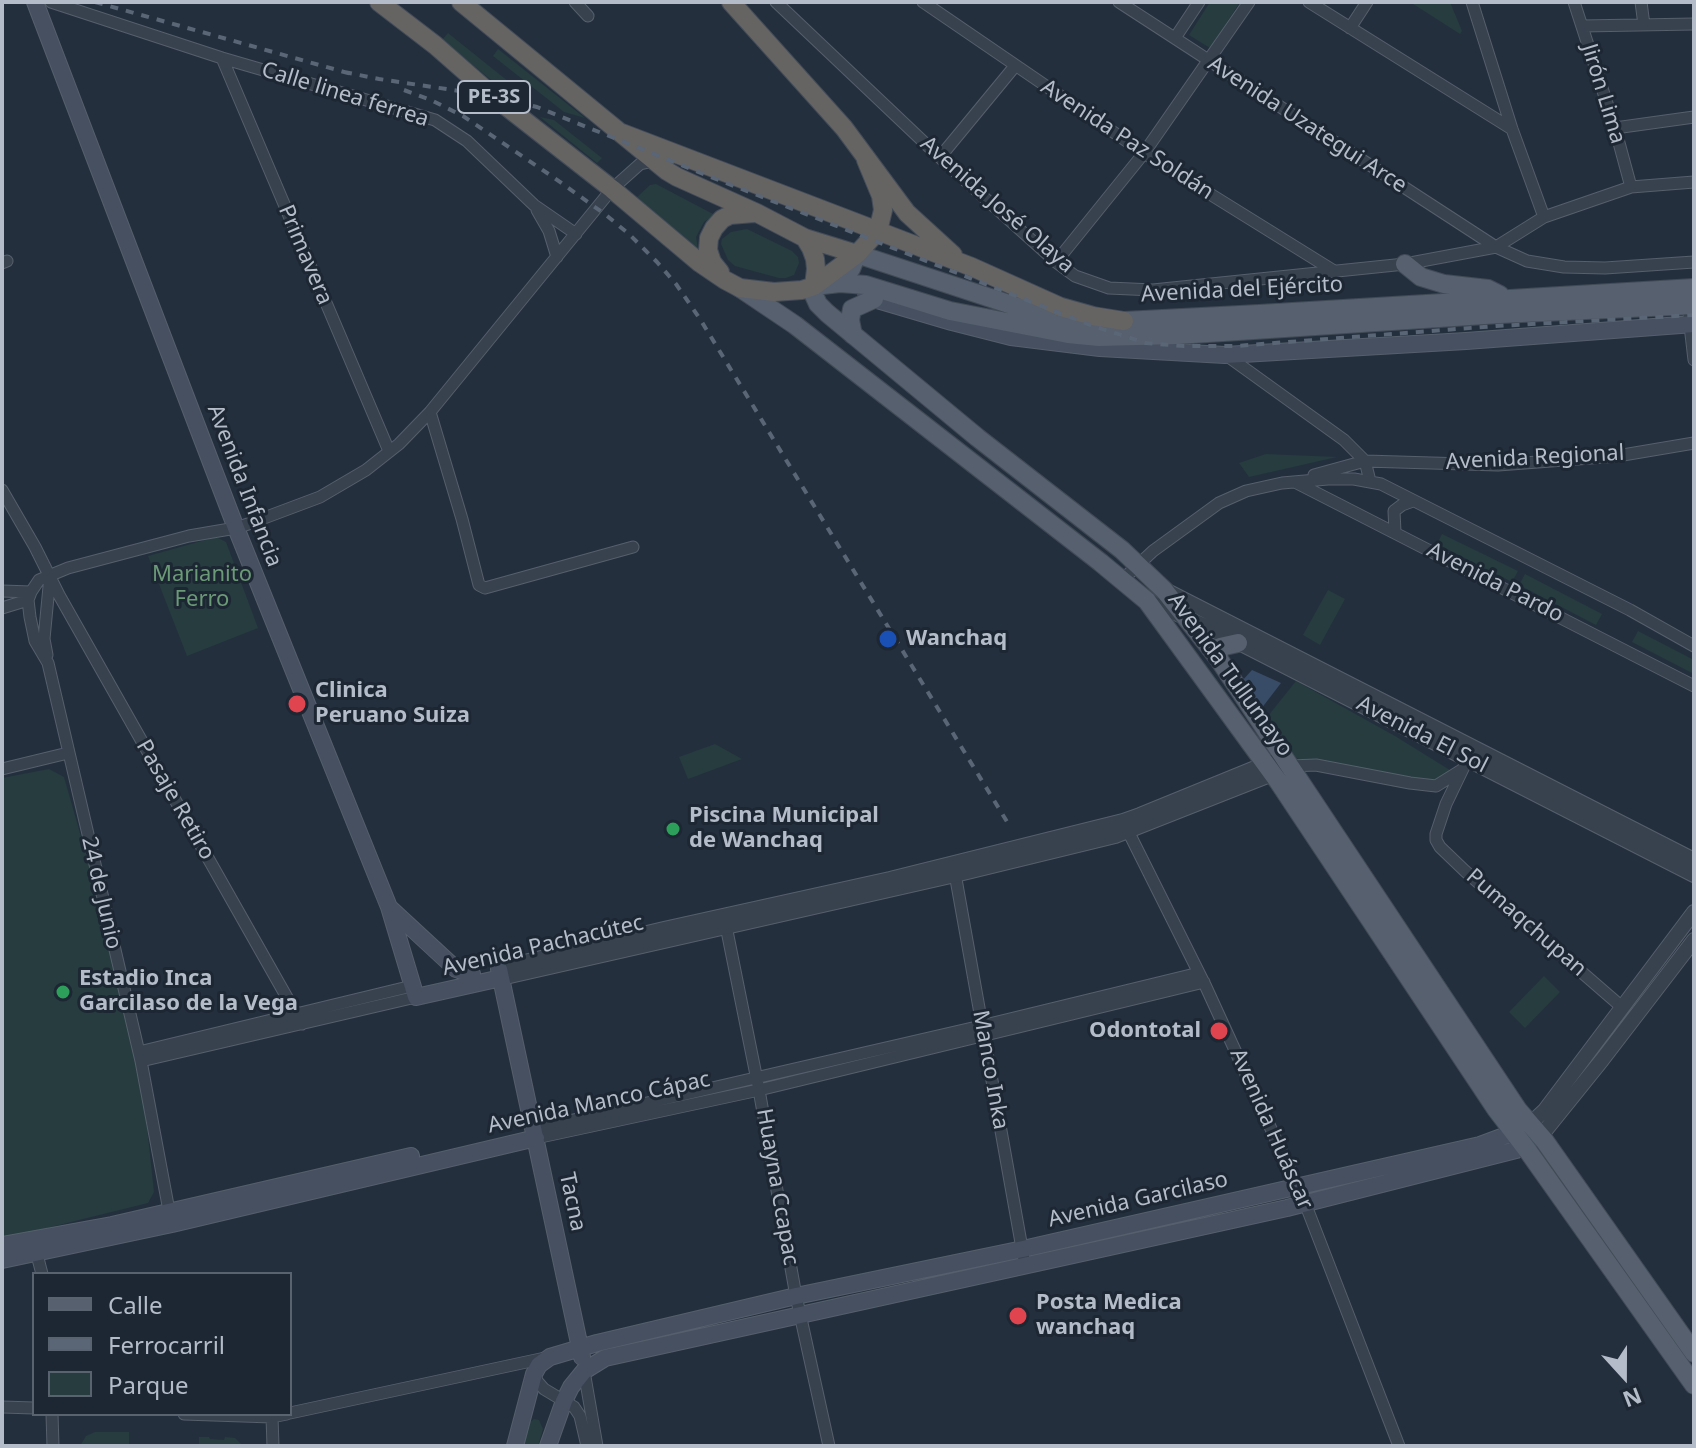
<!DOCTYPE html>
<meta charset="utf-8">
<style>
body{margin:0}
#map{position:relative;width:1696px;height:1448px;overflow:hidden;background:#242f3e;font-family:"Noto Sans",sans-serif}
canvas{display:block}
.frame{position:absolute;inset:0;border:4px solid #b4bcc9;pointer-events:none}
.legend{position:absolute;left:32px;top:1272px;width:260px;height:144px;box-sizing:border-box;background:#1d2633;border:2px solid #59626f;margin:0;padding:10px 14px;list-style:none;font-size:24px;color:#b4bcc9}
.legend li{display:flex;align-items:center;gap:16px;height:40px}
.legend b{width:40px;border:2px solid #59626f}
.north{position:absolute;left:1584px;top:1336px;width:80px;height:80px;-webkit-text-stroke:6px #1d2633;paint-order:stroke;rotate:159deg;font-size:22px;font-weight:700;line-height:32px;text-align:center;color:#b4bcc9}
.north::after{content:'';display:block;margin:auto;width:28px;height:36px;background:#b4bcc9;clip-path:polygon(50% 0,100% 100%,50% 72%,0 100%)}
</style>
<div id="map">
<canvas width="1696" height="1448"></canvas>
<div class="frame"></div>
<ul class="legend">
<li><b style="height:10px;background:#56606e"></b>Calle</li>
<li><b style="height:10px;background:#5a6575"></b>Ferrocarril</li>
<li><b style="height:22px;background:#263c3f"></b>Parque</li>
</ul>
<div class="north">N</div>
</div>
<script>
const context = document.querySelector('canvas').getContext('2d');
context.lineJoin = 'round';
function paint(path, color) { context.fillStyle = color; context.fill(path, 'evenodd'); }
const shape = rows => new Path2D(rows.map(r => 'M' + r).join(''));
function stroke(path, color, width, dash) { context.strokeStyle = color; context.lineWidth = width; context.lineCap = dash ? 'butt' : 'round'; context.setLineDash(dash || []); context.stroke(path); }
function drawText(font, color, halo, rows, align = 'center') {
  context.font = font + ' "Noto Sans",sans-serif'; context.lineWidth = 6; context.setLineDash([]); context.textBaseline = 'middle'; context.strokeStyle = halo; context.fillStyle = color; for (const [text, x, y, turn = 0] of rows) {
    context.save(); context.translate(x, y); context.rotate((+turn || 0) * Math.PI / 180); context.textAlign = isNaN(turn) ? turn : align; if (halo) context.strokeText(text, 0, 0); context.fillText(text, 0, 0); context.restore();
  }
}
paint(shape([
 [1210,2,1240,2,1210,48,1189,35],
 [1410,2,1450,2,1462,31,1460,34],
 [448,33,524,94,506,92,442,40],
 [498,49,585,118,564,112,493,56],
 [540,117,554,120,602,158,597,163],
 [656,184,715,215,704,222,696,237,699,255,635,199,650,185],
 [747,229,792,251,798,257,799,263,794,275,786,278,779,278,735,266,728,260,721,244,722,239,731,232],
 [1266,454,1337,457,1249,477,1239,463],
 [1442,534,1518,571,1512,582,1437,544],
 [216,537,226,542,258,628,187,656,148,556],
 [1525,574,1602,614,1596,625,1519,585],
 [1328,590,1345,599,1320,645,1303,635],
 [1638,631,1694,660,1694,674,1632,642],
 [1296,681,1395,736,1453,772,1439,781,1371,772,1368,769,1361,770,1329,765,1290,757,1264,721],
 [715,744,742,759,688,779,679,757],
 [49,769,64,777,117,963,143,1090,154,1192,148,1203,2,1239,2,778],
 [1544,976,1560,992,1525,1028,1509,1012],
 [534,1419,539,1420,543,1429,538,1446,522,1446,528,1424],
 [95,1432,129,1432,129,1446,80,1446,86,1436],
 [199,1437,209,1437,210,1439,224,1440,225,1437,235,1438,243,1446,199,1446]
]), '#263c3f');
paint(shape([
 [1252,670,1281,683,1261,709,1242,681]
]), '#394c67');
const minor = shape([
 [51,2,222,58,435,120,467,141,534,205,576,234],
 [575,2,588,16],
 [776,2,949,166,1056,262,1075,276,1109,288,1153,290,1405,264,1496,247,1527,261,1564,267,1605,268,1694,262],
 [923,2,1144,153,1334,271],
 [1119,2,1496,247,1544,217,1631,187,1694,182],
 [1309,2,1512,129],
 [1472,2,1512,129,1544,217],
 [1574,2,1615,128,1631,187],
 [1641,2,1644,25],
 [1582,26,1694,24],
 [1350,28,1367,2],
 [1175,38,1199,2],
 [222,58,389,451],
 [1615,128,1694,117],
 [940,157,1015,66],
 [537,210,549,231,557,257],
 [1056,262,1144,153,1249,2],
 [2,263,7,261],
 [1689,317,1694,360],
 [1226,355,1344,440,1365,461,1370,481],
 [430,412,462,519,479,585,485,588,633,547],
 [1314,475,1365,461,1498,465,1617,456,1694,443],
 [1295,482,1694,686],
 [2,490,35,547,59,595,302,1024],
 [1395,532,1394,511,1402,505,1413,501],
 [1122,580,1153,551,1219,503,1246,491,1282,483,1328,479,1354,479,1381,484,1630,610,1694,646],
 [2,591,31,592],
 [2,608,28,600],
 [47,655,44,639,50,576],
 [1471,752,1446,804,1436,834,1436,840,1440,847,1465,871,1623,1008],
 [1290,766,1316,765,1410,783,1436,786,1460,771],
 [2,769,68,753],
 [1125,825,1206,987,1305,1203,1399,1446],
 [954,868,1025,1265],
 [725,921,759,1090,796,1296,829,1446],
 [139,1052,412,986],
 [141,1061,416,997],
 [534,1129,981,1026,1199,973],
 [536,1138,759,1090,1204,982],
 [170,1216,141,1061,48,663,35,641,30,617,28,600,31,592,39,580,68,568,189,536,236,528,248,524,320,497,366,470,399,444,430,412,612,189,640,164,649,162,655,164],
 [35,1247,42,1274],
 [584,1371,597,1446],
 [535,1374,537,1381,544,1389,574,1407,580,1416,587,1446],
 [2,1407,34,1408],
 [290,1413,545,1358],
 [52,1414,53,1446],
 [184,1414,272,1417,287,1414],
 [272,1417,273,1446]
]);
const tertiary = shape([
 [1167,591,1694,860],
 [1148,601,1216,631,1694,875],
 [499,968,664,929,890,879,1123,821,1140,815,1270,762,1274,763],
 [501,978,955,875,1115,836,1280,771],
 [1530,1124,1545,1110,1694,912],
 [1540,1135,1544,1132,1602,1060,1694,940]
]);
const secondary = shape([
 [35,2,236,528,389,907,416,997,501,978],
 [866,293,874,299,952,322,1011,337,1100,348,1225,355,1466,341,1694,324],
 [390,908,456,969,472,974],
 [499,969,582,1357],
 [2,1245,112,1225,411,1156],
 [2,1260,172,1224,536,1138],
 [515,1446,534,1374,539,1365,550,1357,597,1343,796,1296,1023,1249,1480,1145,1523,1129],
 [548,1446,564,1401,571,1387,584,1371,605,1358,1287,1208,1516,1150,1532,1140]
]);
const primary = shape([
 [1405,264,1421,277,1444,284,1488,289,1500,295],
 [851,269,857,254,1027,310,1043,314,1095,320,1124,321,1259,314,1694,288],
 [740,288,795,325,1100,562,1147,601,1278,781,1496,1109,1528,1151,1694,1385],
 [1694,305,1500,314,1177,335,1099,337,1068,334,950,311,866,285,840,283,814,286,813,293,818,304,827,313,978,438,1122,550,1164,590,1218,658,1518,1110,1544,1140,1694,1353],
 [853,335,850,320,852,309,874,299],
 [1218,658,1220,647,1238,643]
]);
const trunk = shape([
 [379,2,435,45,493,96,612,189,700,263,725,280,740,288,774,292,802,290,814,286,857,254,878,231,883,210,881,196,866,160],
 [461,2,667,171,677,177,757,213,805,238,811,248,815,259,816,269,814,286],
 [731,2,844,128,907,213,953,255],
 [622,133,972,267,1061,307,1093,316,1124,321],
 [805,238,857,254],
 [720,272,712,262,708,250,709,238,714,228,722,219,730,215,754,213]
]);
stroke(minor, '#565f6c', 13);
stroke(tertiary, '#565f6c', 16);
stroke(secondary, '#565f6c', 18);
stroke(primary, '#414a57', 20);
stroke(trunk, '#434c59', 20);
stroke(minor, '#38414e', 11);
stroke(tertiary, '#38414e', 14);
stroke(secondary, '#465061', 16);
stroke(primary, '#56606e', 18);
stroke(trunk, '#656462', 18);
stroke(shape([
 [95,2,355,75],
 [344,72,379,79,493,96,537,107,711,177,1093,326,1146,343,1184,346,1236,346,1496,326,1694,315],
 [404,90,431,100,463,116,553,177,606,215,630,235,657,262,676,284,700,319,1009,825]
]), '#5a6575', 4, [8, 8]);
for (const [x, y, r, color] of [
 [888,639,10,"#1a4fb4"],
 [297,704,10,"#e0444e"],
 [673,829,8,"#2e9e5b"],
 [63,992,8,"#2e9e5b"],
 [1219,1031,10,"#e0444e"],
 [1018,1316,10,"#e0444e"]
]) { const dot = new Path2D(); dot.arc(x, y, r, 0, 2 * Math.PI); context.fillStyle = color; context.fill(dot); stroke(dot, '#1d2633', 3); }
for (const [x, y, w] of [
 [494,97,72]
]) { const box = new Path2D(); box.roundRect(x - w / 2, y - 16, w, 32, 6); context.fillStyle = '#1d2633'; context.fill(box); stroke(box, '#b4bcc9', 2); }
drawText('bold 20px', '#b4bcc9', null, [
 ["PE-3S",494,97]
]);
drawText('22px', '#b4bcc9', '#1d2633', [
 ["Jirón Lima",1603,94,73],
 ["Calle linea ferrea",345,95,17],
 ["Avenida Uzategui Arce",1307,125,33],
 ["Avenida Paz Soldán",1127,140,33],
 ["Avenida José Olaya",997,205,41],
 ["Primavera",305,255,67],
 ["Avenida del Ejército",1242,290,-3],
 ["Avenida Regional",1535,458,-3],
 ["Avenida Infancia",244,486,69],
 ["Avenida Pardo",1495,583,27],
 ["Avenida Tullumayo",1230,675,54],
 ["Avenida El Sol",1422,735,27],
 ["Pasaje Retiro",175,800,60],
 ["24 de Junio",101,893,77],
 ["Pumaqchupan",1526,923,41],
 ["Avenida Pachacútec",543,946,-13],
 ["Manco Inka",990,1070,80],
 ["Avenida Manco Cápac",599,1103,-12],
 ["Avenida Huáscar",1271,1129,66],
 ["Huayna Ccapac",777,1187,80],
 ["Avenida Garcilaso",1138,1200,-13],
 ["Tacna",572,1202,78]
]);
drawText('22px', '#6b9a76', '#1d2633', [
 ["Marianito",202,575],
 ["Ferro",202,600]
]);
drawText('bold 22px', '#b4bcc9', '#1d2633', [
 ["Wanchaq",906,639],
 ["Clinica",315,691],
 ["Peruano Suiza",315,716],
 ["Piscina Municipal",689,816],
 ["de Wanchaq",689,841],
 ["Estadio Inca",79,979],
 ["Garcilaso de la Vega",79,1004],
 ["Odontotal",1201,1031,"right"],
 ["Posta Medica",1036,1303],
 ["wanchaq",1036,1328]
], 'left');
</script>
